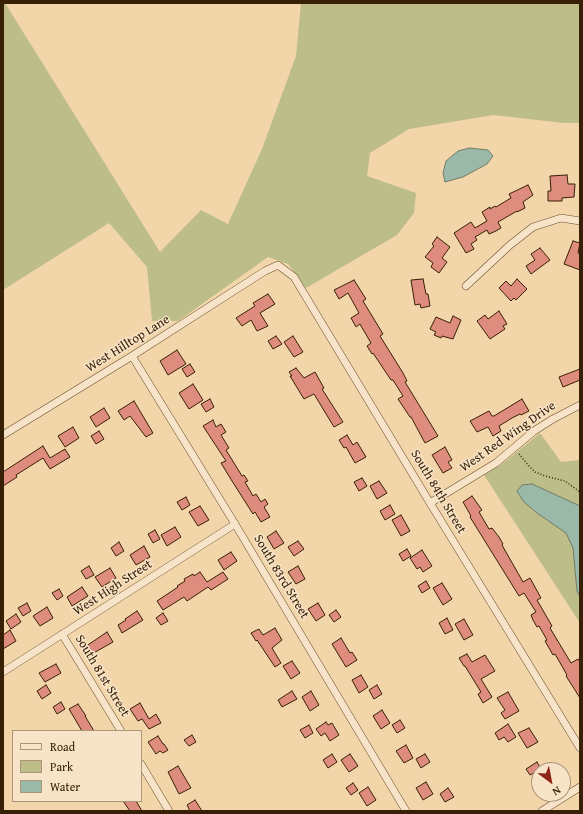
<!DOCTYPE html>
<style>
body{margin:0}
#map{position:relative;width:583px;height:814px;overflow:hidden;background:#f3d5aa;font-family:"Gentium Book Plus",serif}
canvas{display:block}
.frame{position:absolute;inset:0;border:4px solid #382006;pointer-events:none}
.legend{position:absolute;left:12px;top:730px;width:130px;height:72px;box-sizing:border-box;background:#f7e4c8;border:1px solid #ab967a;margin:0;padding:5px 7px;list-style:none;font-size:12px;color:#382006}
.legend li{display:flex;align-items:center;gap:8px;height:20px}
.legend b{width:20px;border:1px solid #ab967a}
.north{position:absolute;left:531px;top:762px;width:40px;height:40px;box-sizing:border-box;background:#f7e4c8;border:1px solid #ab967a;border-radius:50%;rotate:148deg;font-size:11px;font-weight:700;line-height:16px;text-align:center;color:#382006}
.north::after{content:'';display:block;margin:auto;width:14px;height:18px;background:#8f2418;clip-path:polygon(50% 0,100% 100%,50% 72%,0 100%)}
</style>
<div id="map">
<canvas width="583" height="814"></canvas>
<div class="frame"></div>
<ul class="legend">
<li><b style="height:5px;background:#f7e4c8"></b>Road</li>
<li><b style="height:11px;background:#bcbd88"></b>Park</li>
<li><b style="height:11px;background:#9bb9a8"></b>Water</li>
</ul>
<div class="north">N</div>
</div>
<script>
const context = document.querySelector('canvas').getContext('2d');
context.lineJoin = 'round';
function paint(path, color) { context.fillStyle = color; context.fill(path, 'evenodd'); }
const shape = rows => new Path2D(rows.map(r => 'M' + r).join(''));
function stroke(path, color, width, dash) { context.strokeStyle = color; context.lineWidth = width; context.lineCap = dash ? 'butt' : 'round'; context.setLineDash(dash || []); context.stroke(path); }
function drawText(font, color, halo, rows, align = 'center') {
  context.font = font + ' "Gentium Book Plus",serif'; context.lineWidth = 3; context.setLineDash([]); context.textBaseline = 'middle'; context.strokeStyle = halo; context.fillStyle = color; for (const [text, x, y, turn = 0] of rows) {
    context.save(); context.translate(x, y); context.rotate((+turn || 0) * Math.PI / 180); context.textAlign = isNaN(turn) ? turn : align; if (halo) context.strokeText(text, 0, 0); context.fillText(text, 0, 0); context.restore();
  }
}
paint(shape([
 [3,3,5,3,160,252,201,210,228,224,262,149,296,56,301,3,580,3,580,123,563,123,493,115,409,129,370,153,367,176,416,193,414,213,397,235,306,288,288,264,268,257,178,321,152,321,147,267,109,223,3,290],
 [540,433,561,462,580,460,580,623,484,475,502,464]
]), '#bcbd88');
const water = shape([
 [469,148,488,150,493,156,487,164,463,177,445,182,443,173,446,161,458,151,469,148],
 [532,484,580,506,580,597,577,591,573,548,566,533,537,513,524,502,517,491,522,485,532,484]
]);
paint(water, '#9bb9a8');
stroke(water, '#737c67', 1);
const building = shape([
 [567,175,568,184,575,184,574,197,562,198,562,201,548,201,548,191,551,191,550,176,567,175],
 [528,185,533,195,523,202,525,208,517,212,517,211,498,222,501,228,496,231,489,234,487,230,475,237,477,240,471,244,474,249,466,253,454,233,471,222,475,228,487,221,482,212,490,207,490,209,495,206,496,207,511,198,509,194,528,185],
 [437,237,450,247,442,258,447,262,439,273,431,267,433,263,425,257,434,246,432,244,437,237],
 [573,241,580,243,578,253,580,254,580,270,564,264,573,241],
 [540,248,550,260,531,274,526,266,535,260,531,254,540,248],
 [423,279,426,294,428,294,430,306,421,308,420,304,415,305,411,280,423,279],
 [517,279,527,289,516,300,514,298,511,301,499,288,506,281,511,286,517,279],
 [354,280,366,299,363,301,383,334,380,336,403,373,407,381,405,382,438,436,425,443,411,417,410,417,398,399,403,396,393,380,391,380,373,353,372,354,367,346,371,343,361,326,360,324,356,327,351,318,359,313,348,293,339,299,334,290,354,280],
 [268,294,275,304,260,313,268,326,257,331,251,320,242,326,236,318,255,306,253,303,268,294],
 [499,311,507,324,503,326,505,329,490,339,477,321,485,315,488,319,499,311],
 [453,316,461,320,453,339,442,336,441,338,434,335,436,332,430,329,436,317,450,323,453,316],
 [276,336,282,344,273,349,268,341,276,336],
 [293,336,303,352,294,357,284,342,293,336],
 [177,350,186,364,168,375,160,361,177,350],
 [190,364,195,372,187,377,182,369,190,364],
 [296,368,304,378,315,372,324,388,322,389,343,422,334,427,314,394,304,399,290,376,292,376,289,372,296,368],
 [580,369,580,380,563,387,559,377,580,369],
 [193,384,203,400,189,409,179,393,193,384],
 [210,399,214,407,206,412,201,404,210,399],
 [522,399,529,411,521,415,520,414,512,418,499,426,501,431,493,436,488,427,477,432,470,421,489,411,492,416,494,416,522,399],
 [134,401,153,433,146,437,130,416,124,420,118,411,134,401],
 [104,408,110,418,96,427,90,417,104,408],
 [213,420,216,427,221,424,226,432,221,435,229,448,226,450,242,476,244,475,248,481,245,482,253,496,256,494,261,502,265,499,268,504,264,507,270,517,261,522,255,512,253,514,232,481,221,463,226,461,203,426,213,420],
 [73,427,79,438,65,447,58,436,73,427],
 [99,431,104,439,96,444,91,436,99,431],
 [347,435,353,445,357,442,366,457,355,463,346,447,344,448,339,440,347,435],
 [43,446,50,458,65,449,70,457,50,469,43,458,16,475,17,477,3,486,3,472,43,446],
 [445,447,452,460,448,462,452,468,443,473,432,455,445,447],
 [362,478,367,486,359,491,354,482,362,478],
 [379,481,387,493,377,499,370,486,379,481],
 [472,496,482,510,479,512,489,529,492,528,499,537,503,544,502,545,523,582,530,578,541,598,537,600,552,626,550,628,571,663,578,659,580,662,580,698,566,676,567,675,555,654,553,655,545,641,547,640,539,626,537,627,533,620,531,615,536,612,524,593,519,596,470,517,471,516,463,502,472,496],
 [186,497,190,505,182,510,177,502,186,497],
 [390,505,395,514,385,520,380,511,390,505],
 [200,506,209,520,198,526,189,512,200,506],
 [401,515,410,531,401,536,392,520,401,515],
 [175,527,181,537,167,546,161,535,175,527],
 [155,530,160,539,153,543,148,534,155,530],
 [276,531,284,543,274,549,267,537,276,531],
 [298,541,304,549,294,556,288,547,298,541],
 [119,542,124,551,116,556,111,548,119,542],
 [144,546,150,557,136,565,130,555,144,546],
 [407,549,411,556,403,561,399,554,407,549],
 [422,550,432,566,423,572,420,567,417,569,410,558,422,550],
 [231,552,237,561,224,570,218,560,231,552],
 [89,566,94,575,86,579,81,571,89,566],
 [298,566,305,579,296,584,288,572,298,566],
 [110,568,116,578,102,587,95,577,110,568],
 [200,572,207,582,223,572,228,579,211,590,208,587,187,601,184,597,163,610,157,601,178,587,177,586,185,581,184,579,193,574,194,576,200,572],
 [426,581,430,588,422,593,418,586,426,581],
 [442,583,452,599,443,605,433,588,442,583],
 [82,587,88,596,72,606,67,597,82,587],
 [59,589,63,596,57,600,52,593,59,589],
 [27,603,31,611,23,616,18,608,27,603],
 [318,603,325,615,316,621,308,609,318,603],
 [47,607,53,618,40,626,33,616,47,607],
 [336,610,341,617,334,622,329,615,336,610],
 [137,611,143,620,122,633,118,625,126,620,125,619,137,611],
 [163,613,168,621,161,625,156,618,163,613],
 [16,614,21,622,11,629,6,621,16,614],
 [447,618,453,630,445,634,439,623,447,618],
 [464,619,473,635,464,640,455,624,464,619],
 [275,628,282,640,272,648,281,663,275,667,257,640,256,641,251,633,259,629,263,635,275,628],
 [10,630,16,641,3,649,3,635,10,630],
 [107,632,113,642,90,655,85,647,107,632],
 [341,638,350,653,352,652,357,660,346,667,332,644,341,638],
 [467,654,472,662,485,655,495,671,481,679,492,697,483,703,478,694,481,692,465,666,464,666,459,658,467,654],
 [292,661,300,673,291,679,283,666,292,661],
 [56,664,61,673,45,682,39,673,56,664],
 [361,675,368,687,359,693,352,680,361,675],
 [46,685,51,693,42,699,37,691,46,685],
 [377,685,382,694,374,699,369,690,377,685],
 [292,691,297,699,282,707,278,700,292,691],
 [311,691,319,705,310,711,302,697,311,691],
 [508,692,519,711,505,719,501,713,505,710,497,698,508,692],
 [61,702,65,709,57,714,53,707,61,702],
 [140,703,149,719,156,714,161,723,149,729,142,719,138,721,130,709,140,703],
 [78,704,86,716,85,716,94,731,82,731,69,709,78,704],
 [382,710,390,723,381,729,373,716,382,710],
 [400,720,405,728,397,733,392,725,400,720],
 [326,722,328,725,332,723,339,735,330,741,325,733,321,736,316,729,326,722],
 [508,724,516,737,508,742,504,737,499,740,495,733,508,724],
 [309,725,313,733,305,738,300,730,309,725],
 [529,728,538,742,527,748,518,733,529,728],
 [192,735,196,742,189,746,184,740,192,735],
 [158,736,163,744,164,744,168,750,163,753,160,751,156,754,148,742,158,736],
 [406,745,413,758,404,763,396,751,406,745],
 [332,754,337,762,328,768,323,760,332,754],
 [350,754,358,766,349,772,341,760,350,754],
 [425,754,430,762,421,768,416,759,425,754],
 [537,762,541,769,530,775,526,769,537,762],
 [178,766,191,788,179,794,168,772,178,766],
 [426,782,433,794,423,800,416,788,426,782],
 [353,783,358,790,351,795,346,788,353,783],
 [368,787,376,800,367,806,359,793,368,787],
 [448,788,454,797,445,802,440,794,448,788],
 [195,800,202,811,190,811,187,805,195,800],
 [123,801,136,801,142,811,130,811,123,801]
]);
paint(building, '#dd8c7d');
stroke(building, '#382006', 1);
const minor = shape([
 [466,286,510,245,533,227,561,218,580,221],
 [132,356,235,524,406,811],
 [3,435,132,356,265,271,278,265,294,277,430,503,580,748],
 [430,503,496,463,534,431,553,419,580,405],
 [62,634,121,731],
 [3,672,235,524],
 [141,764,169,811],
 [542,811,580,787]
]);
stroke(minor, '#674d2f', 8);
stroke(shape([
 [519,454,528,465,535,472,545,476,565,481,580,492]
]), '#382006', 1.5, [1, 2]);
stroke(minor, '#f7e4c8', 7);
drawText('13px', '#382006', '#f7e4c8', [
 ["West Hilltop Lane",128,344,-32],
 ["West Red Wing Drive",508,437,-35],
 ["South 84th Street",438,492,59],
 ["South 83rd Street",281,577,59],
 ["West High Street",113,588,-33],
 ["South 81st Street",102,676,59]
]);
</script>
